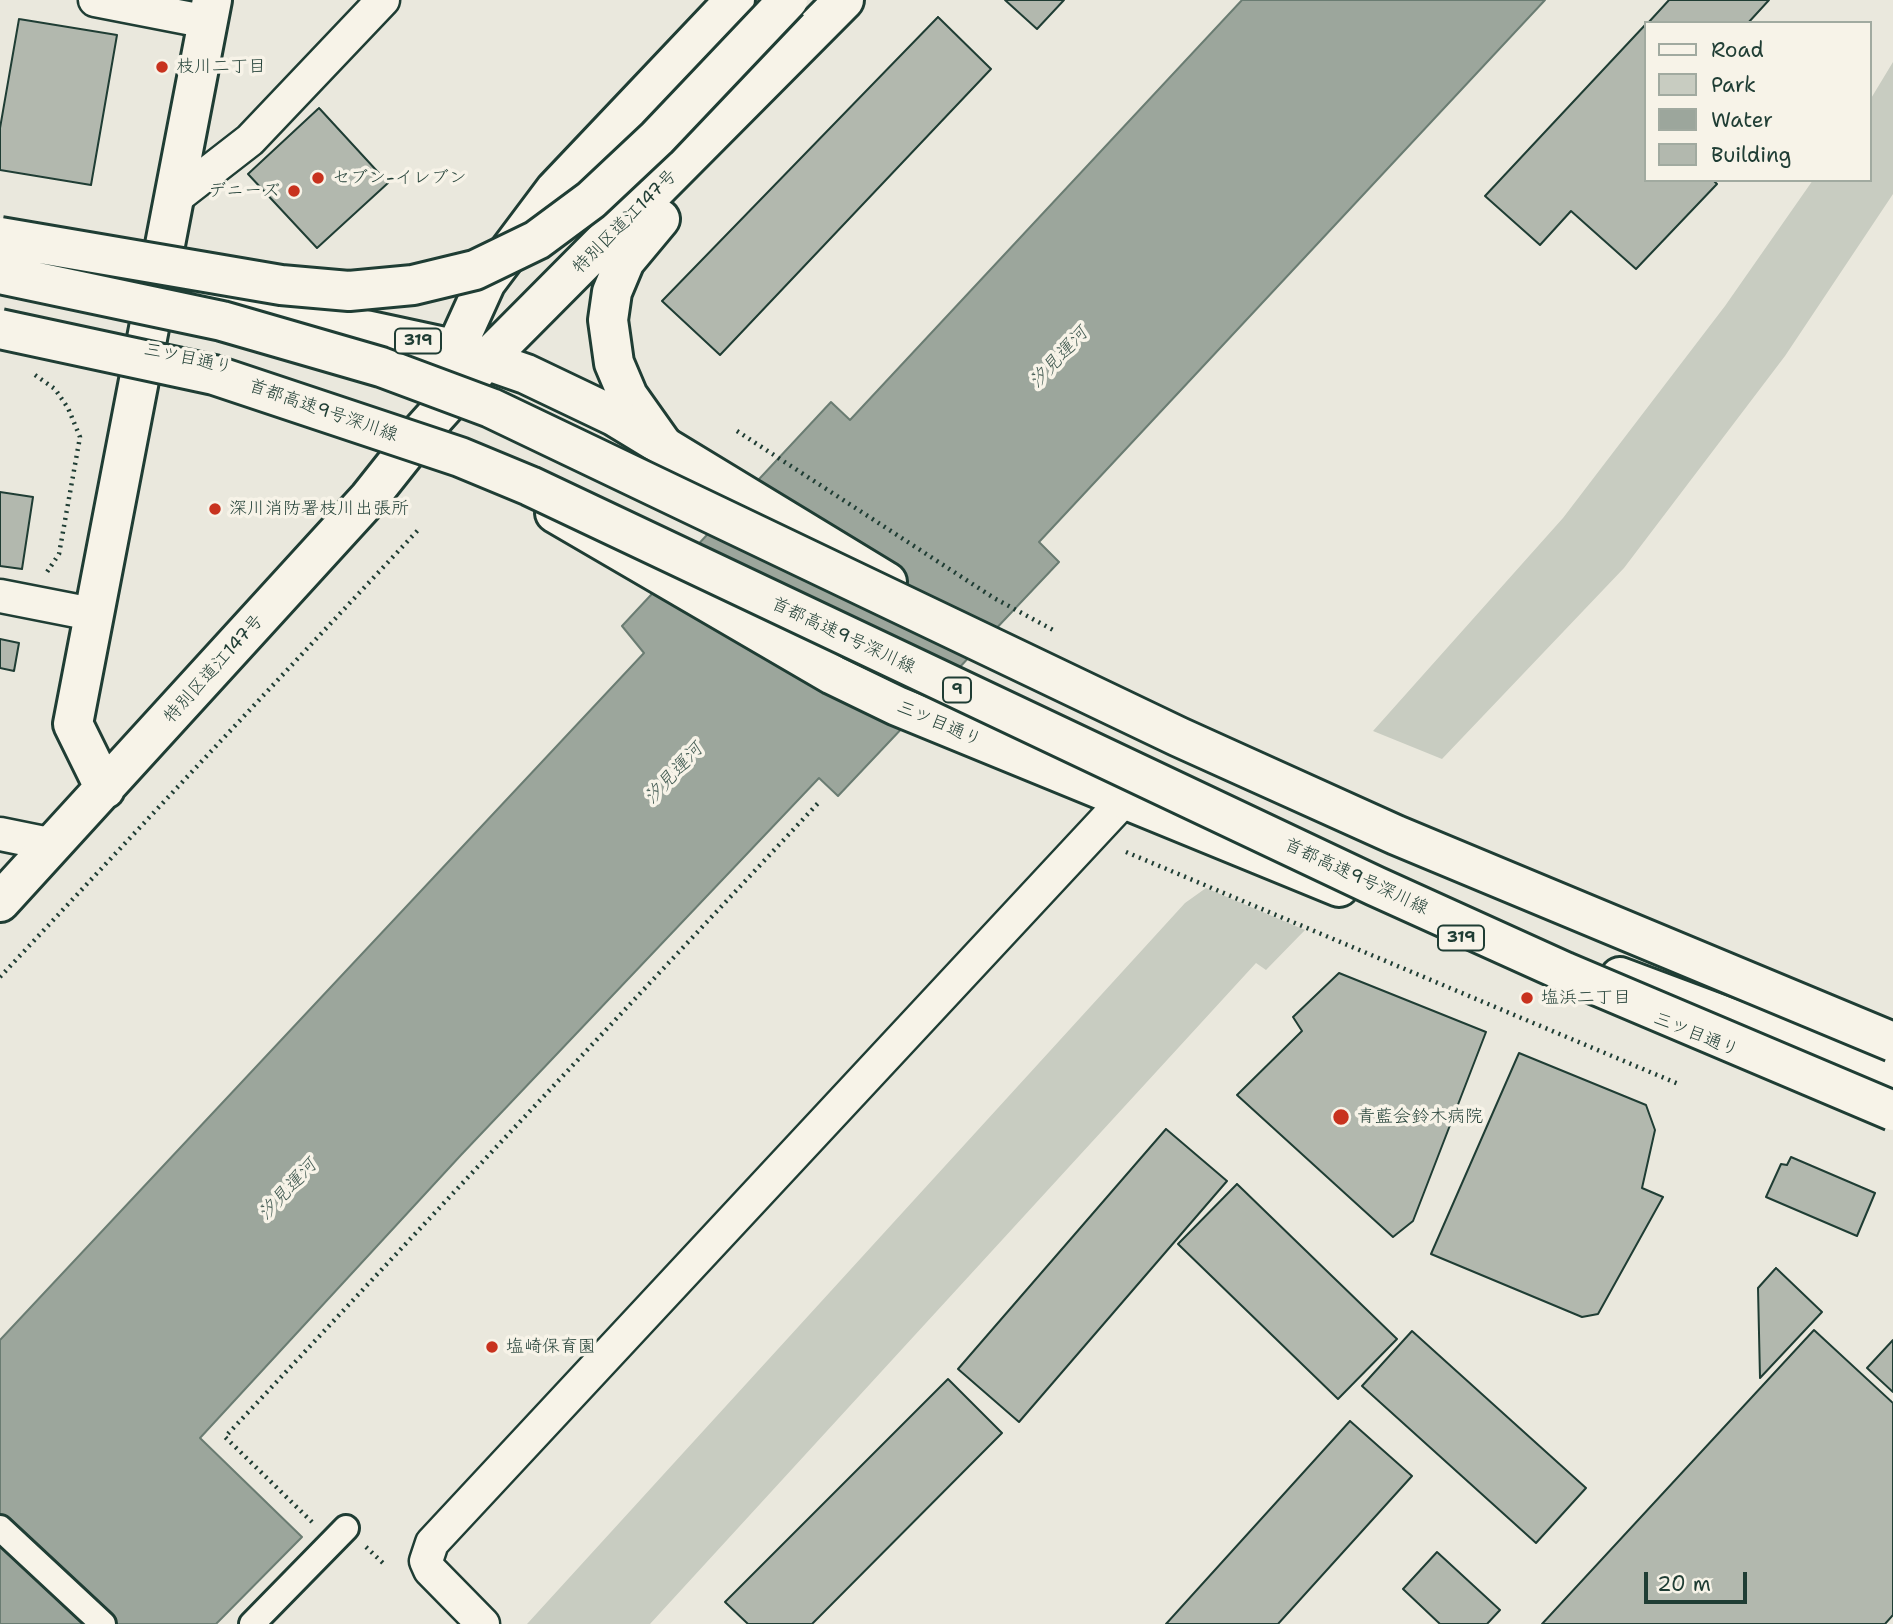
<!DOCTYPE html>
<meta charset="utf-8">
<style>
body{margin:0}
#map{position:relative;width:1893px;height:1624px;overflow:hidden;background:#eae8dd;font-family:"Shantell Sans",sans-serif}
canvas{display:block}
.legend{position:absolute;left:1644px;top:21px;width:228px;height:161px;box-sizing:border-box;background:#f7f3e8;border:2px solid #a1aaa0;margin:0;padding:9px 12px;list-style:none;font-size:21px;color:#1f3d34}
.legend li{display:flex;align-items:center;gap:14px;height:35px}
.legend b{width:35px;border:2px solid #a1aaa0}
.scale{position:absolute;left:1644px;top:1572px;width:103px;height:32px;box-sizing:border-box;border:4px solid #1f3d34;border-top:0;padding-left:9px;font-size:21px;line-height:24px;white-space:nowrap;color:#1f3d34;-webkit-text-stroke:5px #f7f3e8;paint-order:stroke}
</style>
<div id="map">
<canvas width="1893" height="1624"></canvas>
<ul class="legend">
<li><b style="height:9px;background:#f7f3e8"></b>Road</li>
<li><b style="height:19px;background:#c8ccc1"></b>Park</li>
<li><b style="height:19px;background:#9ca69c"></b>Water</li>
<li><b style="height:19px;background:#b2b8ae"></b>Building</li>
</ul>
<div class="scale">20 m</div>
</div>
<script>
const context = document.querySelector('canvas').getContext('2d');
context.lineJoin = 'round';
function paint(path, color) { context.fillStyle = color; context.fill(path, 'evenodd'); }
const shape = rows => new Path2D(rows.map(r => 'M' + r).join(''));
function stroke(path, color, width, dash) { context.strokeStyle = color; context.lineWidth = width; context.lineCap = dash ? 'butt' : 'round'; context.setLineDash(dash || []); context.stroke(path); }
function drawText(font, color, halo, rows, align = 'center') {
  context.font = font + ' "Shantell Sans","Klee One",sans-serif'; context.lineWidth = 7; context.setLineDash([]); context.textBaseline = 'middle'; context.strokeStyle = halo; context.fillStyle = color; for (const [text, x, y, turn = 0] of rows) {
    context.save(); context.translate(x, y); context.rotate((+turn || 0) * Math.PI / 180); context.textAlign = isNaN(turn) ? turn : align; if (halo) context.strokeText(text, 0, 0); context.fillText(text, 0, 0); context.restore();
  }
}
paint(shape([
 [1893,62,1893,194,1785,356,1624,568,1442,759,1373,731,1563,518,1725,306,1813,180,1870,180,1870,100],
 [1206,888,1305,930,1266,970,1256,963,650,1624,527,1624,1185,903]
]), '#c8ccc1');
const water = shape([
 [1242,0,1545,0,1039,542,1059,562,838,796,819,778,461,1155,200,1438,302,1537,216,1624,0,1624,0,1340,644,653,622,626,831,402,850,420,1242,0]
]);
paint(water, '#9ca69c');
stroke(water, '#6a7c72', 2);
const building = shape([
 [1005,0,1064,0,1037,29,1005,0],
 [1669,0,1769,0,1748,23,1648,23,1669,0],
 [938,17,991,69,720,355,662,301,938,17],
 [19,19,117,35,91,185,0,170,0,128,19,19],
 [1646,24,1646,180,1713,180,1717,184,1636,269,1571,211,1540,245,1485,196,1646,24],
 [319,108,388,183,317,248,248,174,319,108],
 [0,492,33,497,22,569,0,566,0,492],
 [0,639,19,643,14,671,0,668,0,639],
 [1339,973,1486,1032,1413,1221,1393,1237,1237,1095,1302,1031,1293,1017,1339,973],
 [1519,1053,1646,1105,1655,1130,1642,1188,1663,1197,1598,1314,1582,1317,1431,1254,1519,1053],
 [1166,1129,1227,1181,1019,1422,958,1369,1166,1129],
 [1791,1157,1875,1193,1857,1236,1766,1197,1781,1164,1787,1165,1791,1157],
 [1237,1184,1397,1339,1338,1399,1178,1244,1237,1184],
 [1776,1268,1822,1312,1760,1378,1758,1288,1776,1268],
 [1814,1330,1893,1403,1893,1615,1885,1624,1542,1624,1814,1330],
 [1412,1331,1586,1488,1536,1543,1362,1386,1412,1331],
 [1893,1340,1893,1392,1867,1368,1893,1340],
 [948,1379,1002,1433,812,1624,748,1624,725,1602,948,1379],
 [1350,1421,1412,1476,1278,1624,1166,1624,1350,1421],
 [1437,1552,1500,1610,1487,1624,1440,1624,1403,1589,1437,1552]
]);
paint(building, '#b2b8ae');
stroke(building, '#1f3d34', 2);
const pedestrian = shape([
 [0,1528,103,1624],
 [252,1624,346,1528]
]);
const minor = shape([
 [95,0,208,22],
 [174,199,250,140,383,0],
 [0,596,92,614],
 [0,834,54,845],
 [483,1624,430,1570,426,1561,432,1543,1125,799]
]);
const tertiary = shape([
 [660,219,625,261,612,292,608,320,614,363,628,396,662,444],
 [442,379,486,282,555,190,735,0],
 [105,789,73,724,212,0],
 [0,902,369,498,423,430,487,359,844,0]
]);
const primary = shape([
 [102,277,245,304,454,349,526,374,614,416,887,582],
 [555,513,833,675,897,706,1339,887]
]);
const motorway = shape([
 [1620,977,1893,1079]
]);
stroke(pedestrian, '#1f3d34', 30);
stroke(minor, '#1f3d34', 37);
stroke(tertiary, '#1f3d34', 44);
stroke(primary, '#1f3d34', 44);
stroke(motorway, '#1f3d34', 44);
stroke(shape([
 [35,375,55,389,68,408,80,437,59,554,47,572],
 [737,431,994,598,1055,631],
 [1126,852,1681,1085],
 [0,977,419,529],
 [312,1522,225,1437,821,800],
 [366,1547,384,1564]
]), '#1f3d34', 4.5, [2, 5]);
stroke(pedestrian, '#f7f3e8', 24);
stroke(minor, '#f7f3e8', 32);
stroke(tertiary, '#f7f3e8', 38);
stroke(primary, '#f7f3e8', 38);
stroke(motorway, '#f7f3e8', 38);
const motorwayBridge = shape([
 [0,237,281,285,349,291,413,285,475,270,537,240,591,200,657,138,788,0],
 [0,274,222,321,381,367,491,408,1179,737,1396,835,1893,1042],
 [0,329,214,375,460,457,530,486,1375,886,1565,972,1893,1111]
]);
stroke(motorwayBridge, '#1f3d34', 44, []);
stroke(motorwayBridge, '#f7f3e8', 38);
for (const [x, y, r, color] of [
 [162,67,7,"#c8321e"],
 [318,178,7,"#c8321e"],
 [294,191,7,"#c8321e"],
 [215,509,7,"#c8321e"],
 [1527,998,7,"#c8321e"],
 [1341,1117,9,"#c8321e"],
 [492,1347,7,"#c8321e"]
]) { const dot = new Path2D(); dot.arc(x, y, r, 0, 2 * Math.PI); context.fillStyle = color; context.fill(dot); stroke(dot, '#f7f3e8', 2.5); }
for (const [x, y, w] of [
 [418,341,46],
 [957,690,28],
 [1461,938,46]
]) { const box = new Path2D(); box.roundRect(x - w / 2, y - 12.5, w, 25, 5); context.fillStyle = '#f7f3e8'; context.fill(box); stroke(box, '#1f3d34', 2); }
drawText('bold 16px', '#1f3d34', null, [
 ["319",418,341],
 ["9",957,690],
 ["319",1461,938]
]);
drawText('18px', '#1f3d34', '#f7f3e8', [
 ["枝川二丁目",176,67],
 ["セブン-イレブン",332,178],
 ["デニーズ",280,191,"right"],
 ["深川消防署枝川出張所",229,509],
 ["塩浜二丁目",1541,998],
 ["青藍会鈴木病院",1357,1117],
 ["塩崎保育園",506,1347]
], 'left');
drawText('18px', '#1f3d34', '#f7f3e8', [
 ["特別区道江147号",625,222,-45],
 ["三ツ目通り",188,359,12],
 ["首都高速9号深川線",323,411,19],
 ["首都高速9号深川線",843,636,25],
 ["特別区道江147号",214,669,-48],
 ["三ツ目通り",939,724,23],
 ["首都高速9号深川線",1356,877,25],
 ["三ツ目通り",1696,1035,22]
]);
drawText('italic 19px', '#445c53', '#f7f3e8', [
 ["汐見運河",1059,358,-47],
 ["汐見運河",674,774,-47],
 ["汐見運河",288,1190,-47]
]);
</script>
